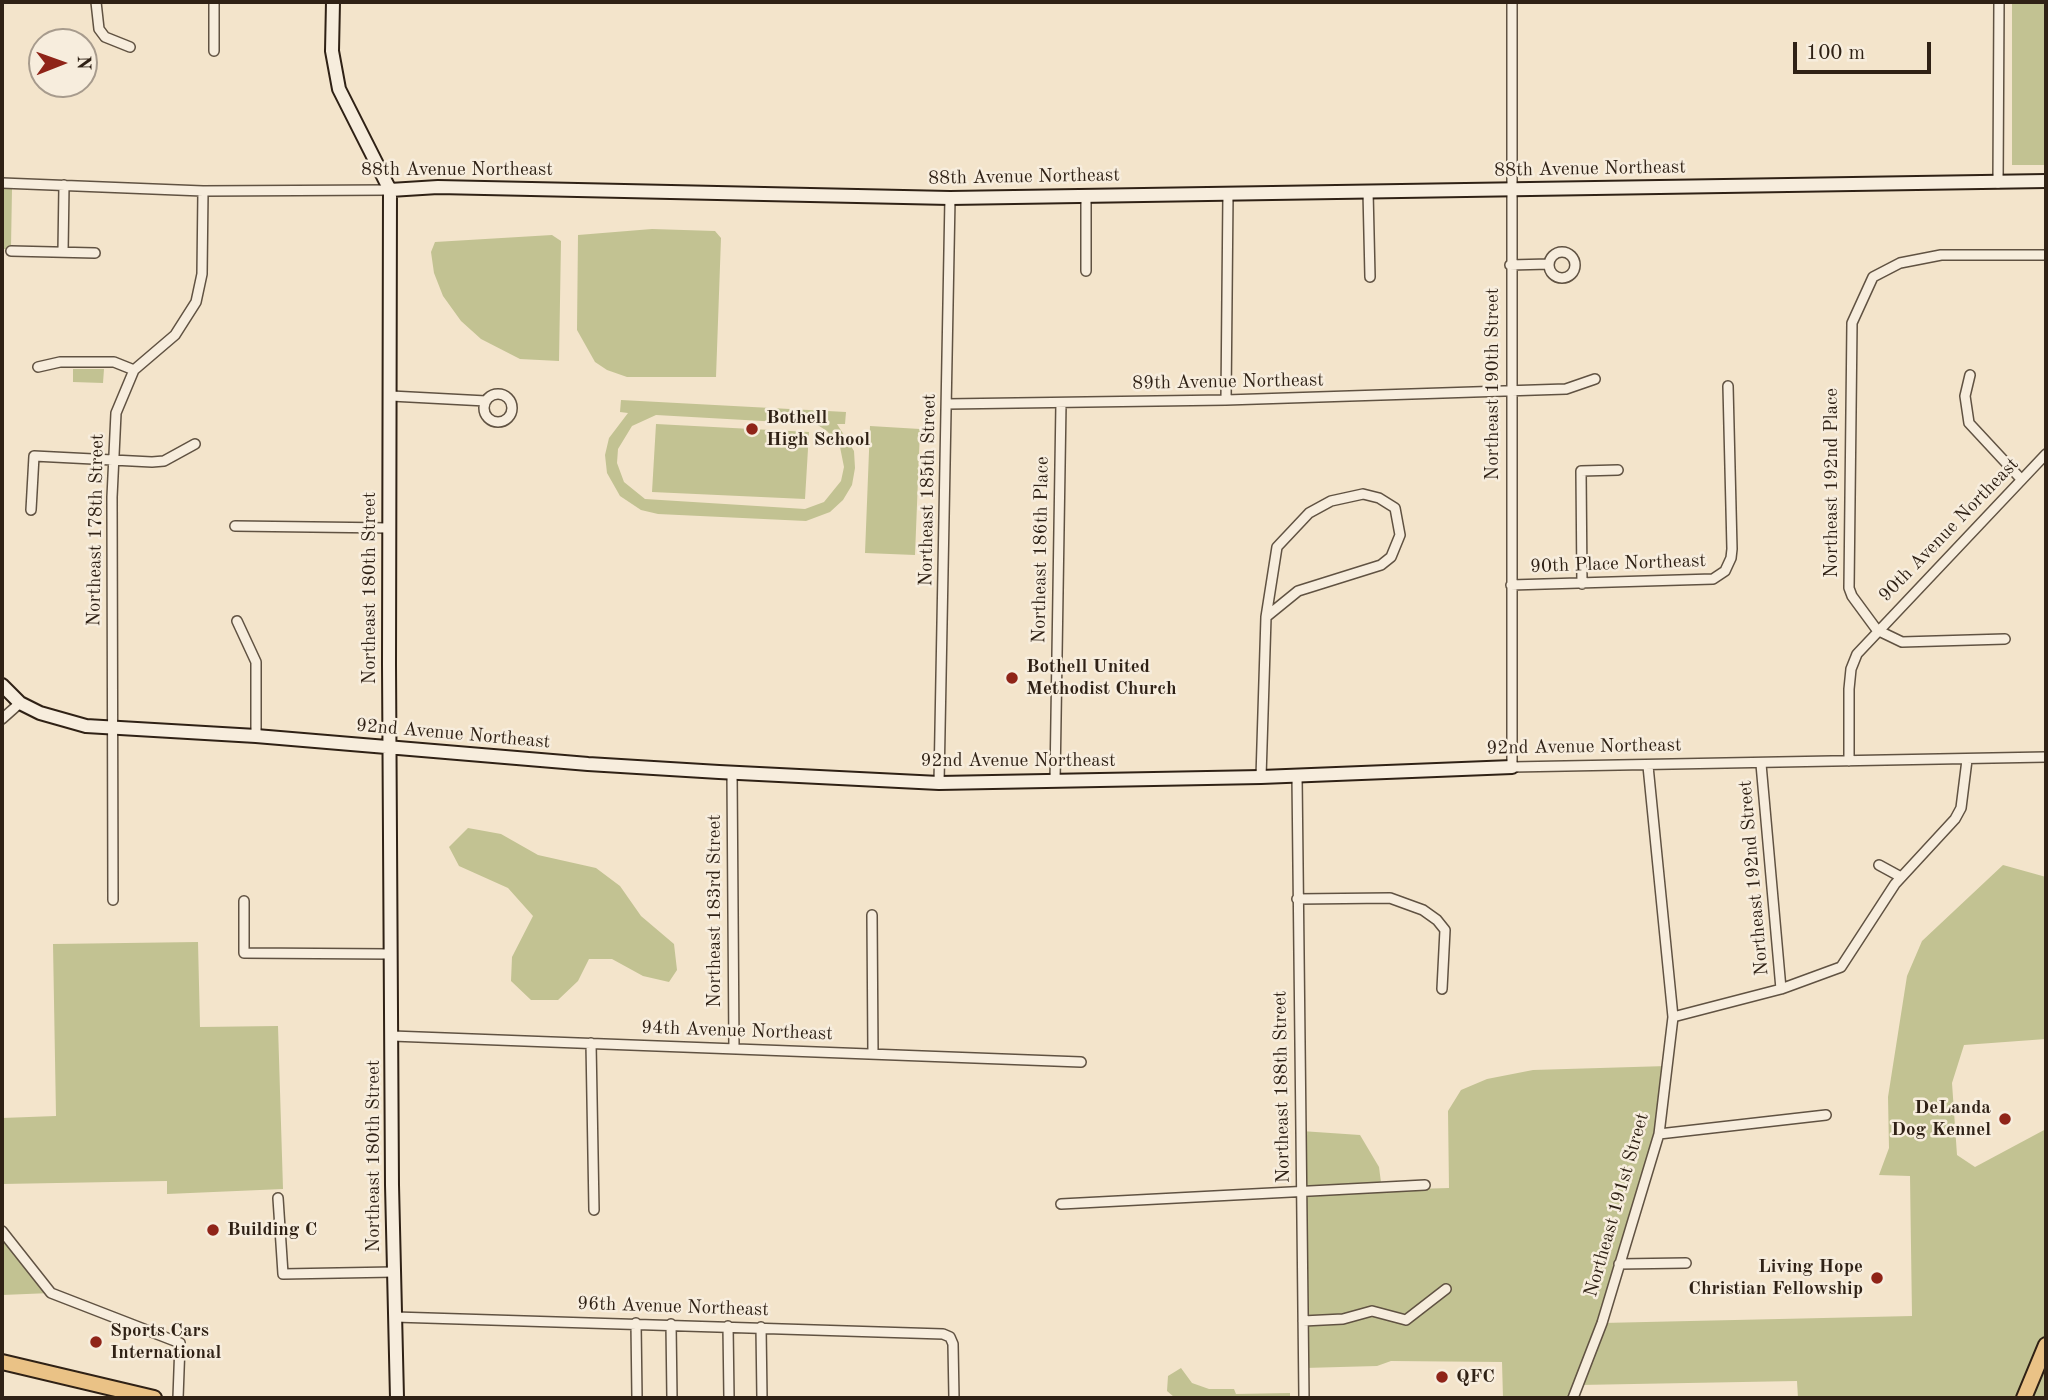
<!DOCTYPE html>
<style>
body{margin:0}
#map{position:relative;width:2048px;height:1400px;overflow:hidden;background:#f3e4cb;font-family:"Old Standard TT",serif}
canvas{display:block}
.frame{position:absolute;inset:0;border:4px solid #2f2115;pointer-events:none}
.north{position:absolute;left:28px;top:28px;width:70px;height:70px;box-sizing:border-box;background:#f7eddd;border:2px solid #a79b8d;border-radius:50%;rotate:89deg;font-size:19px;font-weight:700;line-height:28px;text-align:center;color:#2f2115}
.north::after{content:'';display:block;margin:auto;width:24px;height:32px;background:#8f2418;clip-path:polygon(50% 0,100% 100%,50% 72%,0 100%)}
.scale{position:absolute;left:1793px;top:42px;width:138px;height:32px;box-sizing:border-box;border:4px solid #2f2115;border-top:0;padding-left:9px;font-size:21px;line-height:24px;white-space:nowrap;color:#2f2115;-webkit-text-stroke:5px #f7eddd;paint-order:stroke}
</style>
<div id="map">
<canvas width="2048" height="1400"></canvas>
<div class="frame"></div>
<div class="north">N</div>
<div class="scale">100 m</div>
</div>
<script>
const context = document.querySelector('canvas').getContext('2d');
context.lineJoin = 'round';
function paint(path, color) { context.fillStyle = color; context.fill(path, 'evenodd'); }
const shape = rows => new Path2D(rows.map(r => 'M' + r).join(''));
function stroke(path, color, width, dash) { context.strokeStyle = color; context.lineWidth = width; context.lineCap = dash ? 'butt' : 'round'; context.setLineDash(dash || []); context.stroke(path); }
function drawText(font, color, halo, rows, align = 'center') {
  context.font = font + ' "Old Standard TT",serif'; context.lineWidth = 5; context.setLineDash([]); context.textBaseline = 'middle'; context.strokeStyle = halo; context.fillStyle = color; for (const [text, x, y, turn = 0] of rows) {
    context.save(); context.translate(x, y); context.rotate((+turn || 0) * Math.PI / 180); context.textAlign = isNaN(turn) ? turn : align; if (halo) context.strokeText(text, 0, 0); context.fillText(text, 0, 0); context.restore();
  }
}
paint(shape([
 [2012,2,2046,2,2046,165,2012,165],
 [2,189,12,189,11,247,8,249,2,249],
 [652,229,715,231,721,238,716,377,627,377,607,370,595,362,577,330,578,235],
 [552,235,561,241,559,361,520,359,481,339,461,321,443,296,434,273,431,252,435,242],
 [73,369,104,369,103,383,73,382],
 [621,400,846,412,845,424,837,424,854,451,855,468,852,485,843,500,830,512,806,521,658,514,641,510,620,496,607,473,605,455,609,438,628,413,620,412],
 [656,415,816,424,827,431,840,447,844,467,841,481,824,502,805,509,645,499,624,482,617,463,618,449,632,426],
 [656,424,809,432,805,499,652,492],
 [870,426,920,429,915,555,865,553],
 [468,828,501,834,538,855,596,868,620,886,641,916,674,944,677,970,669,982,643,976,612,959,589,959,578,981,558,1000,531,1000,511,981,512,957,533,916,508,888,459,866,449,847],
 [2003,865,2046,877,2046,1039,1964,1045,1952,1083,1957,1155,1975,1167,2046,1129,2046,1398,1798,1398,1797,1381,1579,1385,1572,1398,1503,1398,1502,1362,1391,1361,1377,1366,1304,1368,1301,1131,1360,1135,1379,1167,1382,1190,1449,1188,1448,1111,1461,1090,1487,1079,1533,1070,1667,1066,1659,1134,1602,1323,1912,1316,1910,1176,1879,1175,1889,1148,1888,1097,1907,976,1922,941],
 [198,942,200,1027,278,1026,283,1189,167,1194,167,1181,2,1184,2,1118,56,1116,53,944],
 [2,1239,8,1239,51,1293,2,1295],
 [1181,1368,1192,1383,1209,1389,1234,1389,1236,1394,1290,1393,1290,1398,1174,1397,1167,1391,1168,1376]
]), '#c2c292');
const street = shape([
 [96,2,99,29,105,37,130,47],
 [1512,2,1512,767,2046,757],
 [214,51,214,2],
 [2,183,203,191,390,190],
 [1998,183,1999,2],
 [1368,191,1370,277],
 [11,251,95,253],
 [63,252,64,185],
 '1549 265a13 13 0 1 1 26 0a13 13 0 1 1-26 0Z',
 [1510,265,1549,264],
 [1086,271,1086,196],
 [38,367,60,362,114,362,134,370],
 [1970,375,1965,396,1969,423,2021,479],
 '484 408a14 14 0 1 1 28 0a14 14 0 1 1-28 0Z',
 [391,396,486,401],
 [1226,400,1228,194],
 [947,404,1226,400,1566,389,1595,379],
 [31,510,34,456,152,462,164,461,195,444],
 [235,526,389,528],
 [1582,584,1581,471,1618,470],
 [1511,585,1713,579,1725,571,1731,558,1732,549,1728,386],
 [237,621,256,662,256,736],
 [2005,639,1902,642,1877,630,1852,596,1849,588,1852,323,1873,277,1900,263,1941,255,2046,255],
 [2,719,20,703],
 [1849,761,1849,689,1851,669,1857,654,2046,454],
 [1761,764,1781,989],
 [732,772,734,1049],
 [1297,776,1304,1398],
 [1261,777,1266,617,1277,547,1309,513,1331,501,1363,494,1379,498,1395,508,1400,535,1391,557,1381,565,1298,591,1266,617],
 [1055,781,1061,403],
 [939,783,950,198],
 [1879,865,1901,877],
 [1297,899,1390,898,1423,910,1437,920,1445,930,1442,989],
 [113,900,112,497,116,413,134,370,175,335,196,302,202,274,203,191],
 [244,901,244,953,390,954],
 [872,915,873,1054],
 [1673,1017,1781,989,1841,967,1895,884,1955,819,1961,808,1967,760],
 [392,1036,1081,1062],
 [591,1043,594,1210],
 [1659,1134,1826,1115],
 [278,1198,283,1274,394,1272],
 [1061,1204,1425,1185],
 [2,1231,51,1293,180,1343,178,1398],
 [1619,1264,1686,1263],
 [395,1317,943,1334,950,1337,953,1344,954,1398],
 [1303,1321,1343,1319,1372,1311,1406,1320,1446,1289],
 [636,1323,637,1398],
 [671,1324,672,1398],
 [728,1326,729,1398],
 [761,1327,762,1398],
 [1573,1398,1602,1323,1659,1134,1673,1017,1648,766]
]);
const secondary = shape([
 [333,2,332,51,339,89,390,190,389,664,392,1185,397,1398],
 [390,190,438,187,950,198,2046,181],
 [2,685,20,703,40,713,86,726,256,736,588,764,719,772,939,783,1261,777,1512,767]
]);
const primary = shape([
 [2,1362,154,1398],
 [2024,1398,2046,1345]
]);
stroke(street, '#605242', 12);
stroke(secondary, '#2f2115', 16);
stroke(primary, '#2f2115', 18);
stroke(street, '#f7eddd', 9);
stroke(secondary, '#f7eddd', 12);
stroke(primary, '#eac286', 14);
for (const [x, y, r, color] of [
 [752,429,7,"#8f2418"],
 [1012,678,7,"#8f2418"],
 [2005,1119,7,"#8f2418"],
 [213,1230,7,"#8f2418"],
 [1877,1278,7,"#8f2418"],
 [96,1342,7,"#8f2418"],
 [1442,1377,7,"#8f2418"]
]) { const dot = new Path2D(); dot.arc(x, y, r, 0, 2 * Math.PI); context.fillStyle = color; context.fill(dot); stroke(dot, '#f7eddd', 2.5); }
drawText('19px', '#2f2115', '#f7eddd', [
 ["88th Avenue Northeast",1590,169,-1],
 ["88th Avenue Northeast",457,170],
 ["88th Avenue Northeast",1024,177,-1],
 ["89th Avenue Northeast",1228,382,-1],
 ["Northeast 190th Street",1493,384,-90],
 ["Northeast 192nd Place",1832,483,-90],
 ["Northeast 185th Street",928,490,-89],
 ["Northeast 178th Street",96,530,-89],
 ["90th Avenue Northeast",1949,530,-46],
 ["Northeast 186th Place",1041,550,-89],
 ["90th Place Northeast",1618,564,-2],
 ["Northeast 180th Street",370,588,-90],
 ["92nd Avenue Northeast",453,734,5],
 ["92nd Avenue Northeast",1584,747,-1],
 ["92nd Avenue Northeast",1018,761],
 ["Northeast 192nd Street",1754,878,-95],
 ["Northeast 183rd Street",715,911,-90],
 ["94th Avenue Northeast",737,1031,2],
 ["Northeast 188th Street",1282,1087,-91],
 ["Northeast 180th Street",374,1156,-90],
 ["Northeast 191st Street",1617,1205,-74],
 ["96th Avenue Northeast",673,1307,2]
]);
drawText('bold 19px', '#2f2115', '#f7eddd', [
 ["Bothell",766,418],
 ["High School",766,440],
 ["Bothell United",1026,667],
 ["Methodist Church",1026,689],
 ["DeLanda",1991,1108,"right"],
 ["Dog Kennel",1991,1130,"right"],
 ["Building C",227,1230],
 ["Living Hope",1863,1267,"right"],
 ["Christian Fellowship",1863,1289,"right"],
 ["Sports Cars",110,1331],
 ["International",110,1353],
 ["QFC",1456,1377]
], 'left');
</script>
